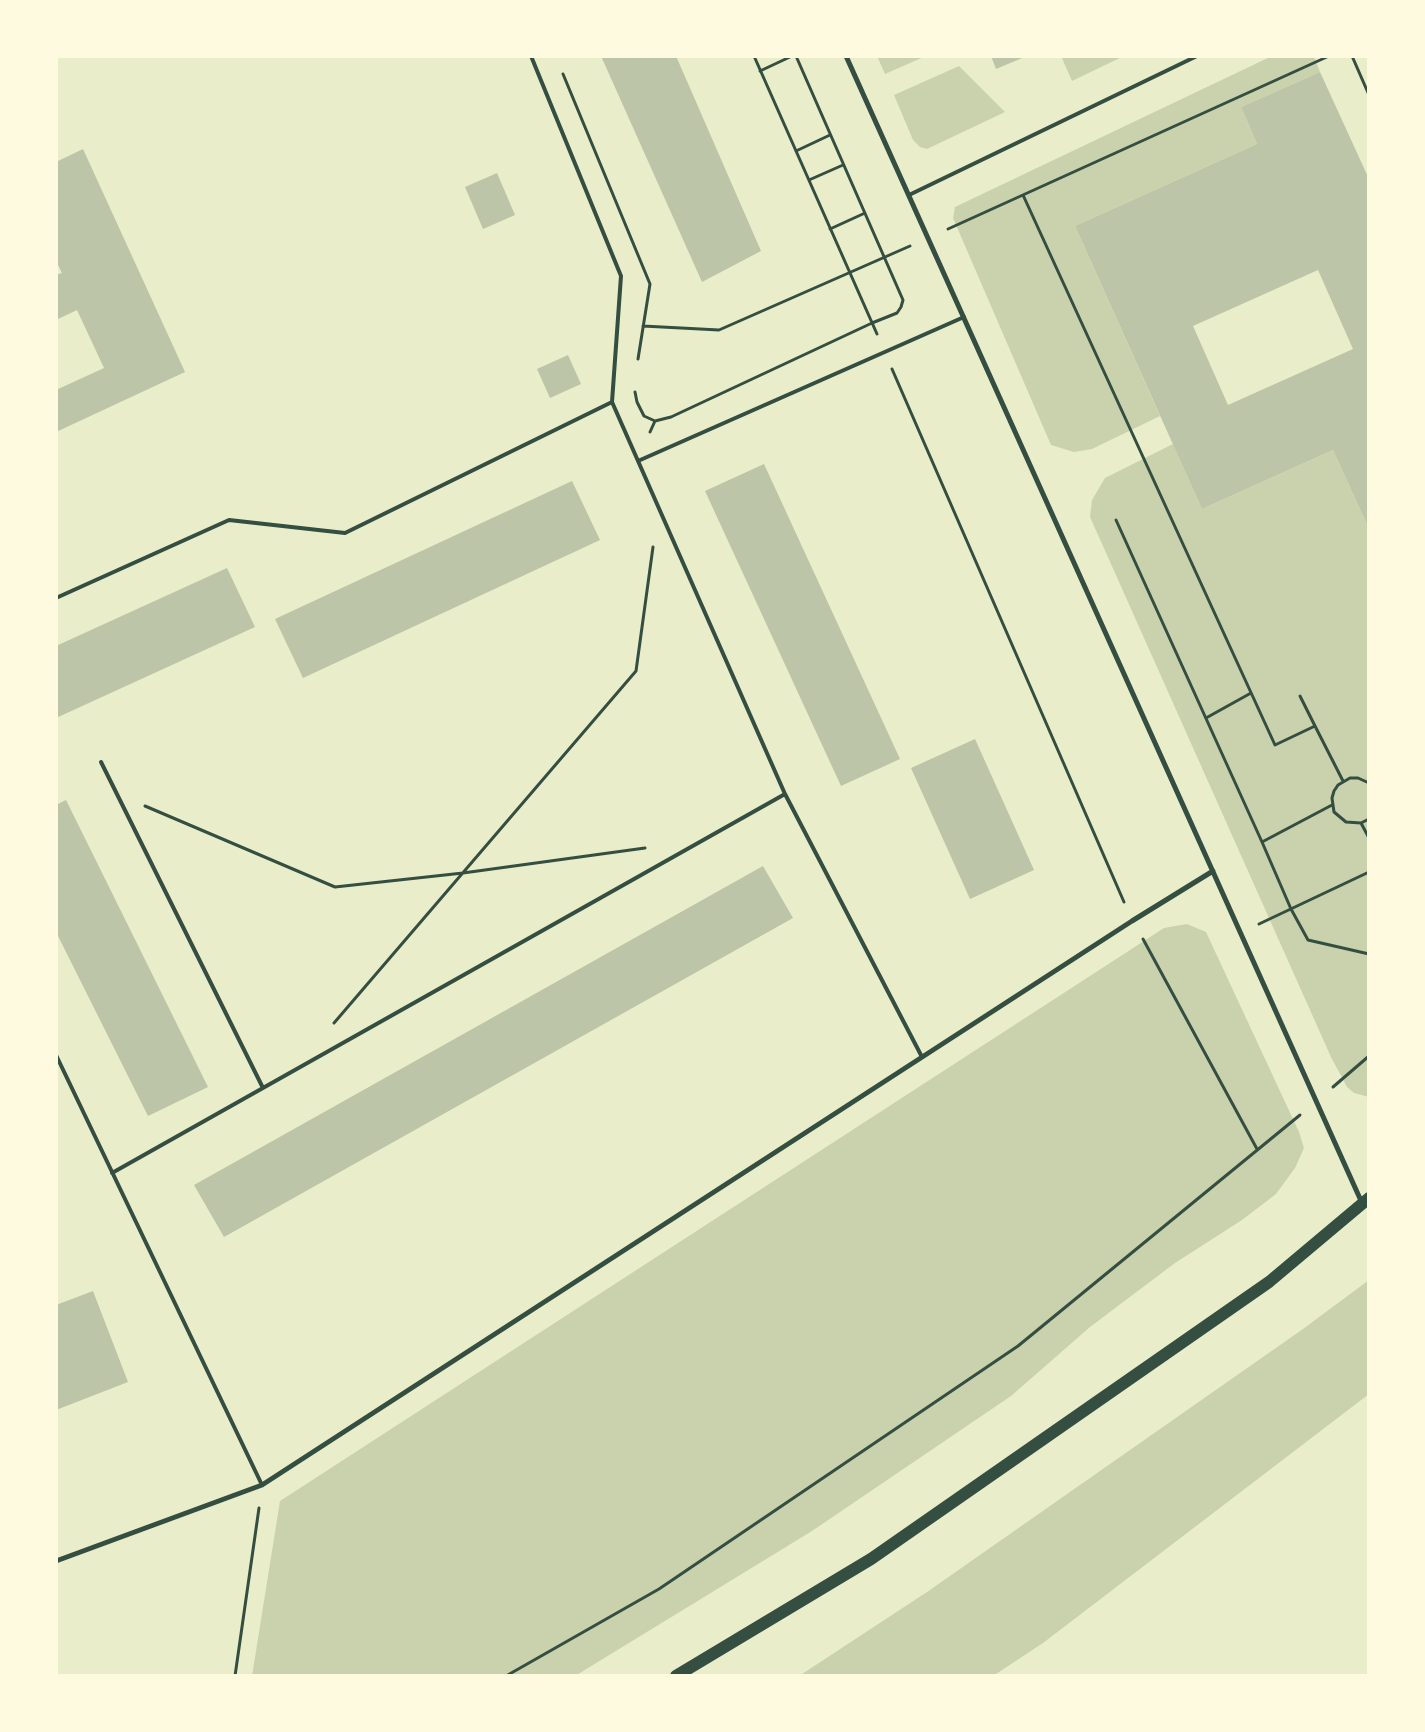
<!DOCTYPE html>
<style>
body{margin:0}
#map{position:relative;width:1425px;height:1732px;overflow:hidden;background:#e9edc9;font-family:Overpass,sans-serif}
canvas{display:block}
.frame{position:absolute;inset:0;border:58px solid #fefae0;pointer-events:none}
</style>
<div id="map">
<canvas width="1425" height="1732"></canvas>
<div class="frame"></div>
</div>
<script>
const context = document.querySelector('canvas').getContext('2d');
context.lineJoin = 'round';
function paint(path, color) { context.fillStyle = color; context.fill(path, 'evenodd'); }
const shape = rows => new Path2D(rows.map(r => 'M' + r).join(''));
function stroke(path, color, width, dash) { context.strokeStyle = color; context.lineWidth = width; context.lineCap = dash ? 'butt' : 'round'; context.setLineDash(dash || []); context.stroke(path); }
paint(shape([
 [877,56,926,56,885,74],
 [1061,56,1124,56,1072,81],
 [1272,56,1314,56,1320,72,1241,107,1257,144,1075,226,1160,416,1092,449,1074,452,1051,445,953,218,955,207],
 [959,66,1005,112,927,149,920,147,913,140,894,95],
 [1173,444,1202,509,1333,450,1369,529,1369,1097,1354,1093,1347,1087,1331,1057,1090,517,1092,500,1105,478],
 [1187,924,1206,932,1299,1132,1304,1148,1295,1168,1276,1194,1242,1220,1175,1263,1090,1327,1011,1396,812,1531,575,1676,252,1676,280,1501,1164,928],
 [1369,1280,1369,1394,1043,1643,993,1676,799,1676,927,1592,1303,1329]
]), '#cad2ad');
paint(shape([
 [601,56,676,56,761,251,702,282],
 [991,56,1027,56,996,69],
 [1320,72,1369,179,1369,529,1333,450,1202,509,1075,226,1257,144,1241,107],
 [1318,270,1353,349,1228,405,1193,326],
 [83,149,185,372,56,432,56,390,104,368,77,310,56,320,56,275,62,273,56,261,56,162],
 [497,173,515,215,483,229,465,187],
 [568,355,581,384,550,398,537,369],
 [764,464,900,759,841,786,705,491],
 [572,481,600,540,303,678,275,619],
 [227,568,255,627,56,718,56,646],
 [975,739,1034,870,970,899,911,768],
 [66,800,208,1087,148,1116,56,932,56,805],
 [763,866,793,918,224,1237,194,1185],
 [93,1291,128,1382,56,1410,56,1305]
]), '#bcc5a7');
stroke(shape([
 [754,56,877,334],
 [1352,56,1369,95],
 [760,71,792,56],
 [563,74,650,284,638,359],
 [796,151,830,135],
 [809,180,843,165],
 [1023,195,1275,745,1315,726,1343,781],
 [830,229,865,213],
 [948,229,1329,56],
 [643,326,719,330,910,246],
 [892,369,1124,902],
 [635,392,637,402,644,416,655,421,671,417,872,323,897,313,901,307,903,300,796,56],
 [650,432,655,421],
 [1116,520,1262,842,1332,805],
 [1300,696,1315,726],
 [1206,718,1251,693],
 [1369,783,1358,778,1350,778,1338,785,1334,791,1332,798,1334,812,1346,822,1361,823,1369,819],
 [145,806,335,887,463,873,645,848],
 [1361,823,1369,838],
 [1262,842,1291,909,1308,940,1369,954],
 [1259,924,1369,872],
 [1143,939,1257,1149],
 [334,1023,636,671,653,547],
 [1333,1087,1369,1056],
 [235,1676,259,1508],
 [506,1676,659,1589,1018,1346,1300,1115]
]), '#344e41', 3);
stroke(shape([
 [531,56,621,276,612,402,785,794,922,1057],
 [909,195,1197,56],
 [638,461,964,317],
 [56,598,229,520,345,533,612,402],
 [101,762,263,1088],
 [56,1055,262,1485],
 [112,1173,785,794]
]), '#344e41', 4);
stroke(shape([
 [846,56,1362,1203],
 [56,1561,262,1485,1132,921,1213,871]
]), '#344e41', 5);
stroke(shape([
 [676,1676,871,1559,1269,1282,1369,1198]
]), '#344e41', 12);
</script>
